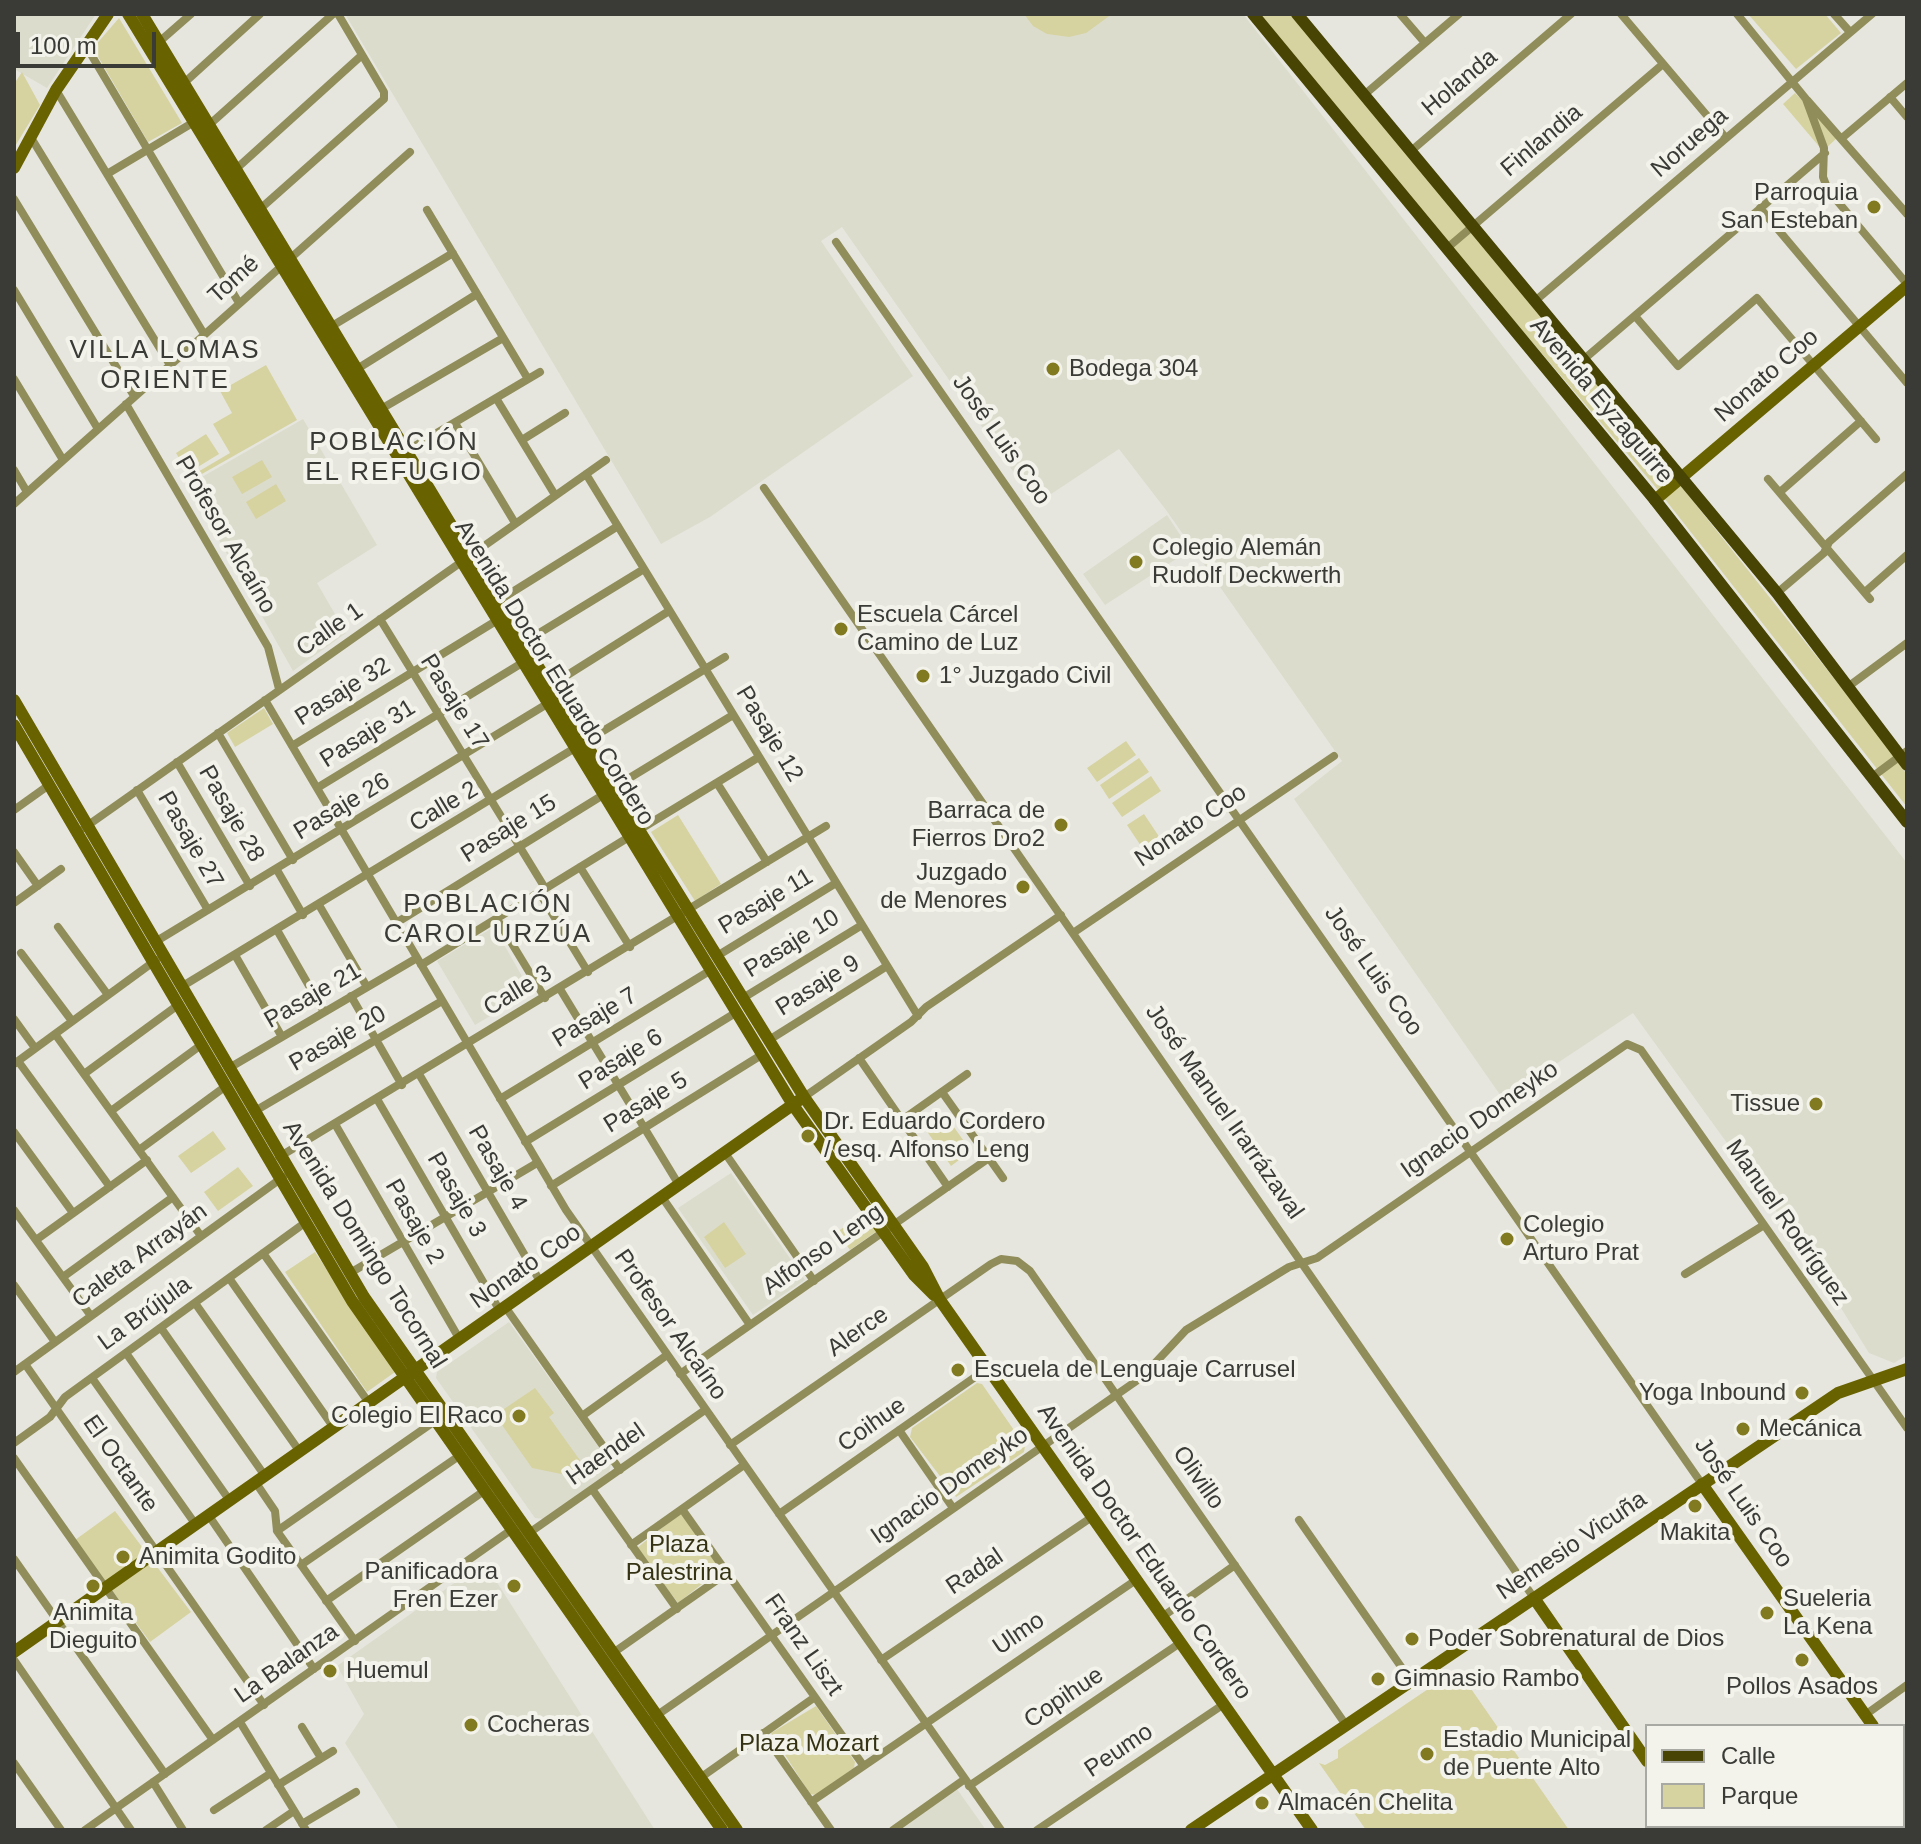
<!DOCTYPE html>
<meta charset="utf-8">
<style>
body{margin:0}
#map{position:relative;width:1921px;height:1844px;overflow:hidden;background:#e6e6de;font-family:Helvetica,sans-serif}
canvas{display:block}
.frame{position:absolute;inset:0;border:16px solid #3a3a37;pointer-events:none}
.legend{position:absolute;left:1645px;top:1724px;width:260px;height:104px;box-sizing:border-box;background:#f3f3eb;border:2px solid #a9a9a3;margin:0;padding:10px 14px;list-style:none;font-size:24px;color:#3a3a37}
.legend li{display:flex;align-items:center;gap:16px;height:40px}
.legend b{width:40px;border:2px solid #a9a9a3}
.scale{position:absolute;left:16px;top:32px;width:140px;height:36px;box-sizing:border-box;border:4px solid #3a3a37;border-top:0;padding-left:10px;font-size:24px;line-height:28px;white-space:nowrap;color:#3a3a37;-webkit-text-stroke:6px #f3f3eb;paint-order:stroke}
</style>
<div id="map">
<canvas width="1921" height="1844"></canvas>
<div class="frame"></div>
<ul class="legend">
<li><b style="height:10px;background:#484404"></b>Calle</li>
<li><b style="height:22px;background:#d6d3a1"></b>Parque</li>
</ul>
<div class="scale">100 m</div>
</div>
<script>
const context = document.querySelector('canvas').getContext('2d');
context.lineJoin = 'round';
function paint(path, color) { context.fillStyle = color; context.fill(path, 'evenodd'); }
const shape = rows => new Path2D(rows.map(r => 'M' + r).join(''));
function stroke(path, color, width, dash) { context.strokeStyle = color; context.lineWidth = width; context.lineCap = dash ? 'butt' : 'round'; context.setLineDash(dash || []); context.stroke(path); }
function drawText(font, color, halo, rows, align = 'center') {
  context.font = font + ' Helvetica,sans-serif'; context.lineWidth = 8; context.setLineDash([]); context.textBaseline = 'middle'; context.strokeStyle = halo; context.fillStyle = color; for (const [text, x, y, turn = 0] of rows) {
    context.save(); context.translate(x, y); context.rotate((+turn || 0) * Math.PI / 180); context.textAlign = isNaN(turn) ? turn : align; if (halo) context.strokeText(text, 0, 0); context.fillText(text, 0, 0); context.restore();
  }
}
paint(shape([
 [14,14,96,14,47,88,14,69],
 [345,14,1243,14,1907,863,1907,1355,1894,1363,1869,1353,1808,1255,1633,1013,1503,1099,1294,799,1342,761,1166,510,1119,449,1036,504,842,227,821,241,913,376,710,517,661,544],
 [303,419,377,545,317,583,346,633,293,671,188,485],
 [1167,515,1190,550,1105,605,1083,574],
 [494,927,531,992,475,1025,437,961],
 [731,1173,805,1280,753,1315,678,1208],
 [509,1322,611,1464,609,1473,544,1519,535,1518,436,1378,437,1372],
 [484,1562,655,1830,399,1830,345,1743,364,1714,337,1666],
 [957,1789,986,1830,900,1830]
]), '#dcdccd');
paint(shape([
 [1024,14,1112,14,1086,33,1069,37,1047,34,1033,26],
 [1260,14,1295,14,1670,472,1887,745,1907,775,1907,807,1653,484,1430,222],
 [1748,14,1825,14,1841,33,1796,69],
 [119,18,182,123,148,142,93,48],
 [22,72,40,105,14,148,14,84],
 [1795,93,1838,137,1823,151,1783,104],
 [266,365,297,420,186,483,184,480,230,453,213,424,232,413,220,391],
 [206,434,219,454,188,473,176,453],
 [262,460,272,477,242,494,232,477],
 [276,484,286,501,256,519,246,502],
 [264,708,273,724,235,747,227,733],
 [1126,741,1136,755,1097,782,1087,768],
 [1139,758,1149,772,1109,799,1100,785],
 [1151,776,1161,791,1122,817,1112,803],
 [1144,814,1168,850,1151,861,1127,825],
 [678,815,721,884,695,901,651,832],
 [946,1116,971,1151,951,1166,926,1130],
 [213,1131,226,1149,191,1173,178,1156],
 [238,1167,253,1186,218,1211,204,1192],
 [864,1213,877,1231,850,1250,837,1232],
 [724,1222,746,1254,725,1268,704,1237],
 [315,1252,395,1372,367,1392,285,1272],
 [977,1383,982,1384,1025,1446,1024,1452,956,1497,910,1437,912,1428],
 [535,1388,554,1413,549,1417,582,1463,566,1475,532,1468,495,1415],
 [115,1511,191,1612,150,1642,75,1540],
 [679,1514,684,1516,721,1569,678,1603,637,1548],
 [1458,1670,1569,1830,1366,1830,1319,1763,1325,1765,1338,1758,1338,1750,1437,1683,1444,1686,1455,1679],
 [816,1706,855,1762,854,1768,816,1795,810,1794,771,1733]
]), '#d6d3a1');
stroke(shape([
 [1400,14,1425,43],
 [1621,14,1726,138],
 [1737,14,1806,99,1824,148,1823,177,1828,190,1907,284],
 [1834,14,1850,32],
 [159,42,191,14],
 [86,46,239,303],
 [184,83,260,14],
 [56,90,204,334],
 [1364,95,1459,14],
 [1890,97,1907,117],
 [1807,100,1907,214],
 [209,125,333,14],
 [30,136,170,365],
 [1842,138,1907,83],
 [1411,151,1571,14],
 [236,169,362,55],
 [107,174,194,122],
 [14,199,134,396],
 [1760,208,1907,383],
 [260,209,384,99,384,92,338,14],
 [427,210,528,379],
 [836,242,1702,1484],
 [1446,249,1663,64],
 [14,290,98,429],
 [1535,301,1872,14],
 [1635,316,1678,366,1757,298,1876,439],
 [327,329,453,253],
 [1583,360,1825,153],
 [357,369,477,294],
 [14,379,63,460],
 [496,398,555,495],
 [126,404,268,647,279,689],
 [381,409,503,338],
 [455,423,515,523],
 [522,440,565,413],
 [403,453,540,372],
 [14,470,27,492],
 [586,474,918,1016],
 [1768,479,1870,599],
 [764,488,1534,1598],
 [1780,492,1861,421],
 [14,504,410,152],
 [1865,592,1907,555],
 [1777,593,1824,553,1829,542,1907,474],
 [498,601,618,526],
 [380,619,545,888],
 [523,643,644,569],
 [550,686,669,611],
 [1849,686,1907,643],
 [265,700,566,1210,1001,1830],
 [218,733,293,860],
 [292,746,496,621],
 [177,762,250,886],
 [1872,777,1907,751],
 [717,783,767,862],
 [317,788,522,663],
 [613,788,733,715],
 [137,790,208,910],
 [14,810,49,785],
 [84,828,606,460],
 [639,830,759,757],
 [14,852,38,886],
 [580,867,630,947],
 [277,870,303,915],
 [539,892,588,972],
 [14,903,61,869],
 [319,905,367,987],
 [497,919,545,998],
 [396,923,603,795],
 [58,927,108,995],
 [277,930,324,1012],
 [1073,933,1334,756],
 [155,942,547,704],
 [21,953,72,1021],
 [235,955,282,1037],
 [717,956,836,883],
 [421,965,629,837],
 [181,987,725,657],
 [560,989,679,1185],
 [351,996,402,1085],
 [743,998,862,925],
 [14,1019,35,1048],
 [55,1034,201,1236],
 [769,1040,887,966],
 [859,1058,948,1187],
 [18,1061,110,1187],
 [14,1064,156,960],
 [229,1068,417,958],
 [84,1074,178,1005],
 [419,1074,541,1283],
 [942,1092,1003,1178],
 [804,1097,911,1022,926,1007,1061,915],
 [377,1099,500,1311],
 [500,1099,711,970],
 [111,1111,201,1045],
 [255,1111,442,1001],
 [902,1120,967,1074],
 [335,1124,460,1340],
 [14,1132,73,1213],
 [525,1142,737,1012],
 [139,1150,226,1086],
 [725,1153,814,1281],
 [279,1157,826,826],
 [551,1186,763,1054],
 [662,1197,750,1325],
 [14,1210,91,1316],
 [36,1240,147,1160],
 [263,1253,369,1403],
 [350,1273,537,1163],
 [1685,1274,1764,1225],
 [63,1277,173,1197],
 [229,1278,334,1428],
 [14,1285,55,1342],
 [195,1303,300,1452],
 [506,1308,620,1470],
 [161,1328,265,1476],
 [126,1353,230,1501],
 [25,1364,264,1705],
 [14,1372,283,1177],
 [680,1374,989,1158],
 [92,1378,196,1525],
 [582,1416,667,1355],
 [899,1430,953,1508],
 [14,1443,50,1417,65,1397,306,1222],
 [730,1445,991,1264,1001,1259,1017,1261,1030,1271,1346,1725],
 [14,1458,213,1740],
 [256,1483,275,1511,277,1531,355,1641],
 [592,1489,677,1609],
 [682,1509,863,1765],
 [779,1514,988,1368],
 [209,1516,314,1669],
 [1299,1520,1411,1681],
 [277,1531,435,1421],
 [529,1533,705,1410],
 [631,1545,744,1465],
 [14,1559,165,1774],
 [301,1565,459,1456],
 [326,1601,484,1491],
 [1162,1617,1235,1565],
 [613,1653,727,1573],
 [14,1660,131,1830],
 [881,1660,1092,1517],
 [1865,1715,1907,1685],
 [653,1718,1142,1377,1186,1330,1289,1267,1317,1258,1627,1044,1641,1050,1907,1428],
 [240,1722,306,1830],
 [302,1727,321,1758],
 [763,1733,831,1830],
 [14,1763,61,1830],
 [700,1778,815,1697],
 [153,1782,183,1830],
 [278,1785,333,1751],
 [969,1786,1180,1643],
 [811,1802,1136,1580],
 [214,1810,271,1773],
 [302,1824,356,1792],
 [85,1830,511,1530],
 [266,1830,294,1811],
 [893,1830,965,1779],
 [1037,1830,1224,1704]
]), '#908d5b', 8);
stroke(shape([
 [128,14,793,1105,914,1275,934,1295],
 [142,14,476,566,804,1097,923,1267,940,1300,1312,1830],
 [14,168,56,90,108,14],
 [1655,500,1907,286],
 [14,700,364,1297,737,1830],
 [14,725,352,1301,722,1830],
 [1702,1484,1873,1726],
 [1534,1598,1647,1761],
 [14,1652,798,1101],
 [1903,1769,1907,1775],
 [1692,1826,1695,1830],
 [1191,1830,1838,1393,1907,1369],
 [1831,1830,1836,1826]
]), '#696200', 12);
stroke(shape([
 [1253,14,1655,500,1907,822],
 [1297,14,1777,593,1907,765]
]), '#484404', 12);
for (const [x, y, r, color] of [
 [1874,207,8,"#817a20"],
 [1053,369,8,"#817a20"],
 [1136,562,8,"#817a20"],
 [841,629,8,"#817a20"],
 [923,676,8,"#817a20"],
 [1061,825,8,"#817a20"],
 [1023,887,8,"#817a20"],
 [1816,1104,8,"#817a20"],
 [808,1136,8,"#817a20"],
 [1507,1239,8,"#817a20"],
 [958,1370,8,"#817a20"],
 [1802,1393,8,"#817a20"],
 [519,1416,8,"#817a20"],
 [1743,1429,8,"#817a20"],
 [1695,1506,8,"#817a20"],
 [123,1557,8,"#817a20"],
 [93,1586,8,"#817a20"],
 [514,1586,8,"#817a20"],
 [1767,1613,8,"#817a20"],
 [1412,1639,8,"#817a20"],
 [1802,1660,8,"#817a20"],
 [330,1671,8,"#817a20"],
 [1378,1679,8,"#817a20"],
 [471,1725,8,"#817a20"],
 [1427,1754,8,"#817a20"],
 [1262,1803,8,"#817a20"]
]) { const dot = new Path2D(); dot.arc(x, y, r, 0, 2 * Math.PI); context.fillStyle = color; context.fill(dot); stroke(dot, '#f3f3eb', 3); }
drawText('24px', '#3a3a37', '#f3f3eb', [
 ["Holanda",1460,83,-40],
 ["Finlandia",1542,141,-40],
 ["Noruega",1690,143,-41],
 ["Tomé",234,280,-42],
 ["Nonato Coo",1767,376,-41],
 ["Avenida Eyzaguirre",1601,401,50],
 ["José Luis Coo",1001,440,55],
 ["Profesor Alcaíno",225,535,60],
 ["Calle 1",330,630,-35],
 ["Avenida Doctor Eduardo Cordero",554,673,58],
 ["Pasaje 32",343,692,-32],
 ["Pasaje 17",454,702,58],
 ["Pasaje 31",368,734,-32],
 ["Pasaje 12",769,734,59],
 ["Pasaje 26",342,807,-31],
 ["Calle 2",444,807,-31],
 ["Pasaje 28",231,814,60],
 ["Nonato Coo",1191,826,-34],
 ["Pasaje 15",509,829,-32],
 ["Pasaje 27",190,840,60],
 ["Pasaje 11",766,902,-31],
 ["Pasaje 10",792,944,-32],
 ["José Luis Coo",1373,971,55],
 ["Pasaje 9",818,986,-32],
 ["Calle 3",518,991,-31],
 ["Pasaje 21",313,996,-30],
 ["Pasaje 7",595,1018,-31],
 ["Pasaje 20",338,1039,-30],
 ["Pasaje 6",621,1060,-32],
 ["Pasaje 5",646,1103,-32],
 ["José Manuel Irarrázaval",1224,1112,55],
 ["Ignacio Domeyko",1480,1120,-35],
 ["Pasaje 4",497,1168,60],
 ["Pasaje 3",456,1195,60],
 ["Pasaje 2",414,1222,60],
 ["Manuel Rodríguez",1787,1223,55],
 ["Avenida Domingo Tocornal",364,1245,58],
 ["Alfonso Leng",823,1250,-35],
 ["Caleta Arrayán",140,1256,-36],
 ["Nonato Coo",526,1267,-35],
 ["La Brújula",145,1314,-36],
 ["Profesor Alcaíno",670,1325,55],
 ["Alerce",858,1332,-35],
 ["Coihue",872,1425,-35],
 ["Haendel",606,1455,-35],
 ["El Octante",120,1464,55],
 ["Olivillo",1198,1478,55],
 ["Ignacio Domeyko",950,1486,-35],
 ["José Luis Coo",1743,1503,55],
 ["Nemesio Vicuña",1572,1546,-34],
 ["Avenida Doctor Eduardo Cordero",1144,1552,55],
 ["Radal",975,1572,-34],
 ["Ulmo",1019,1634,-34],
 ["Franz Liszt",803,1645,55],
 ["La Balanza",287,1664,-35],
 ["Copihue",1064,1698,-34],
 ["Peumo",1119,1751,-34]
]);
drawText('24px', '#3a3a37', '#f3f3eb', [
 ["Parroquia",1858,193,"right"],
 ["San Esteban",1858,221,"right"],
 ["Bodega 304",1069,369],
 ["Colegio Alemán",1152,548],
 ["Rudolf Deckwerth",1152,576],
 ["Escuela Cárcel",857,615],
 ["Camino de Luz",857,643],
 ["1° Juzgado Civil",939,676],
 ["Barraca de",1045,811,"right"],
 ["Fierros Dro2",1045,839,"right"],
 ["Juzgado",1007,873,"right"],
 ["de Menores",1007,901,"right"],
 ["Tissue",1800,1104,"right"],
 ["Dr. Eduardo Cordero",824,1122],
 ["/ esq. Alfonso Leng",824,1150],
 ["Colegio",1523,1225],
 ["Arturo Prat",1523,1253],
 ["Escuela de Lenguaje Carrusel",974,1370],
 ["Yoga Inbound",1786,1393,"right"],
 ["Colegio El Raco",503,1416,"right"],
 ["Mecánica",1759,1429],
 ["Makita",1695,1533,"center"],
 ["Animita Godito",139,1557],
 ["Panificadora",498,1572,"right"],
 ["Fren Ezer",498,1600,"right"],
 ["Sueleria",1783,1599],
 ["La Kena",1783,1627],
 ["Animita",93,1613,"center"],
 ["Dieguito",93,1641,"center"],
 ["Poder Sobrenatural de Dios",1428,1639],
 ["Huemul",346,1671],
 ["Gimnasio Rambo",1394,1679],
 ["Pollos Asados",1802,1687,"center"],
 ["Cocheras",487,1725],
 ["Estadio Municipal",1443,1740],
 ["de Puente Alto",1443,1768],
 ["Almacén Chelita",1278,1803]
], 'left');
drawText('24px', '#353313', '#f3f3eb', [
 ["Plaza",679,1545],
 ["Palestrina",679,1573],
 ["Plaza Mozart",809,1744]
]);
context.letterSpacing = '2px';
drawText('26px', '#3a3a37', '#f3f3eb', [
 ["VILLA LOMAS",165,351],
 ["ORIENTE",165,381],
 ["POBLACIÓN",394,443],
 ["EL REFUGIO",394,473],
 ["POBLACIÓN",488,905],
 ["CAROL URZÚA",488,935]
]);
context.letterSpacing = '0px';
</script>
